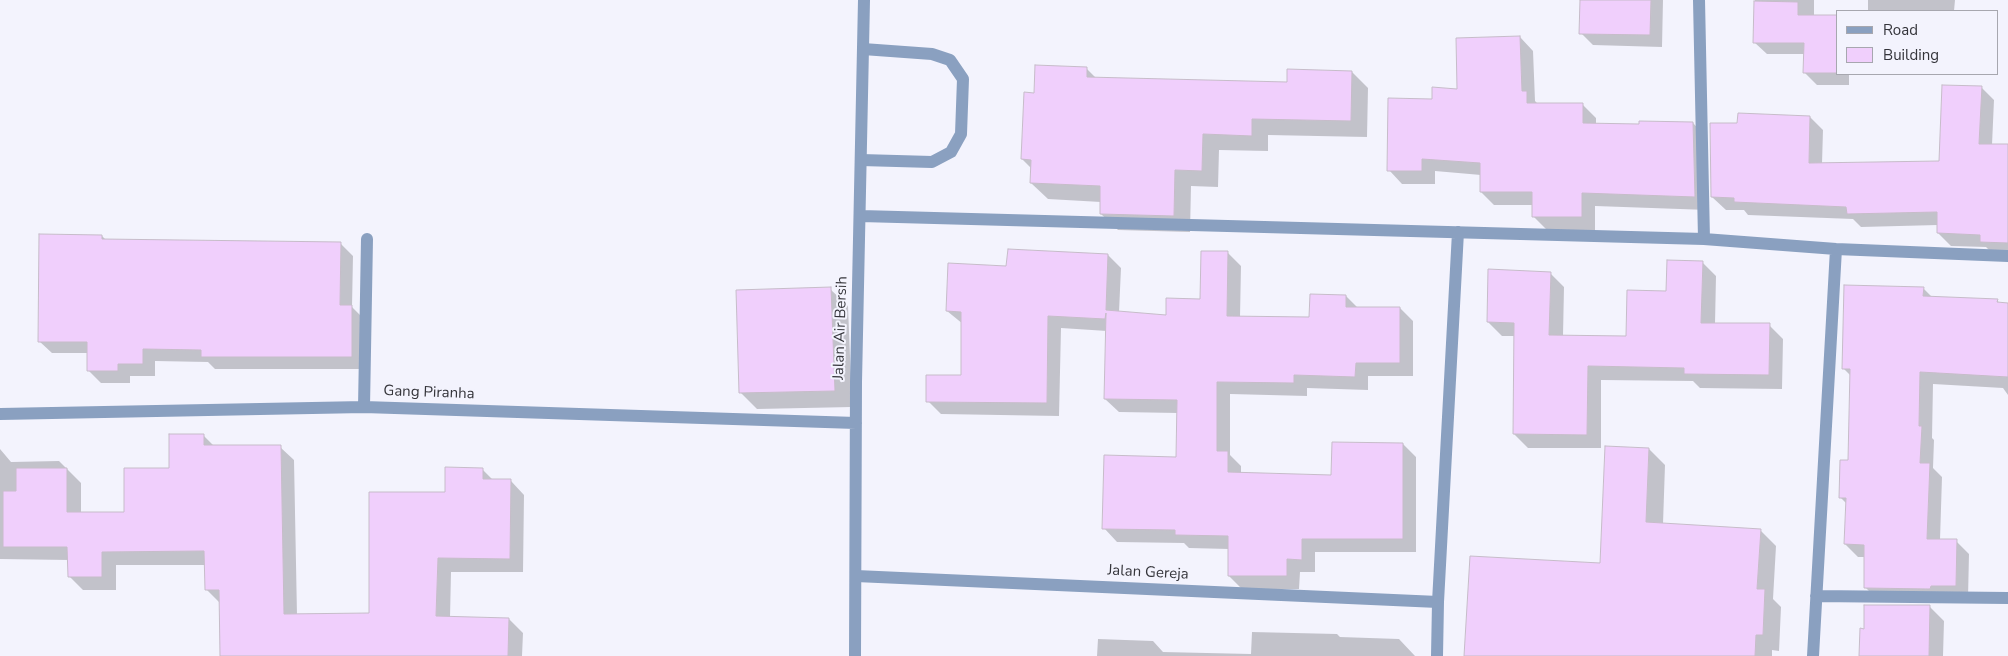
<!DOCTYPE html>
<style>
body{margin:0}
#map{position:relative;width:2008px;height:656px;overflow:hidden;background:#f3f3fd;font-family:"Nunito Sans",sans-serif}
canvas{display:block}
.legend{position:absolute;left:1836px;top:10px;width:162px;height:65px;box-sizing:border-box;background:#f3f3fd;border:1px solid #a7a7af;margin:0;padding:6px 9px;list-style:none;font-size:15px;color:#34343a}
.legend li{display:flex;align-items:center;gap:10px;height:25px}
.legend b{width:25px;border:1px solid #a7a7af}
</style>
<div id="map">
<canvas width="2008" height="656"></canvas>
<ul class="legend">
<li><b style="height:6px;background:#8aa0c0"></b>Road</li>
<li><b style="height:14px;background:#f0cffc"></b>Building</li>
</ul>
</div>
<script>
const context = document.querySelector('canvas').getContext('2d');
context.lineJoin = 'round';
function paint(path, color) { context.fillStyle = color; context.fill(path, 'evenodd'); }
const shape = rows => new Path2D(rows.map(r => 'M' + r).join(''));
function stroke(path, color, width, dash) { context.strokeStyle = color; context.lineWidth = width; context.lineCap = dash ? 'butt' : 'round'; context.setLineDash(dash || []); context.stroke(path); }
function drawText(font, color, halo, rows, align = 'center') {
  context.font = font + ' "Nunito Sans",sans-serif'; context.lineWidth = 4; context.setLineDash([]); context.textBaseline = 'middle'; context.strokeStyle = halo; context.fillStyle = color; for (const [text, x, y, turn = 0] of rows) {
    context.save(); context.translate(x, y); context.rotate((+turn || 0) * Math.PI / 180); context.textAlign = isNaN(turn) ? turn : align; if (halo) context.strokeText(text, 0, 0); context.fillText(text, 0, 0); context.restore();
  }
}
paint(shape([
 [1581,0,1663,0,1662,47,1593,45,1581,33],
 [1755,0,1814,0,1814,16,1837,17,1837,74,1849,74,1849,85,1817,85,1805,73,1805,54,1767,54,1754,42],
 [1868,0,1955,0,1954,11,1868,11],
 [1520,37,1533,51,1535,101,1538,104,1582,104,1596,118,1596,125,1693,123,1706,137,1708,210,1595,206,1595,230,1547,230,1533,216,1533,205,1494,205,1481,192,1481,175,1435,171,1435,184,1402,184,1389,170,1433,100,1458,90],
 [1086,68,1096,78,1288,84,1352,72,1368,88,1367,137,1268,135,1268,151,1219,150,1218,187,1191,186,1190,232,1118,230,1101,214,1101,202,1048,199,1031,183,1032,169,1022,159,1035,94],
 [1981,87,1994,100,1992,145,2008,145,2008,255,1994,255,1986,247,1951,246,1938,233,1938,225,1861,227,1853,219,1748,215,1744,210,1726,210,1712,197,1738,125,1810,117,1823,130,1822,164,1940,163],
 [102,236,106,240,340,243,353,256,352,307,364,319,364,369,215,369,208,362,155,361,155,376,130,376,130,383,101,383,89,371,89,353,52,353,39,341],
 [1227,252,1241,266,1240,317,1310,318,1346,296,1358,308,1400,308,1413,321,1413,376,1368,376,1368,390,1307,388,1307,396,1230,394,1230,455,1241,466,1241,474,1333,476,1403,444,1416,457,1416,552,1315,552,1315,572,1300,572,1299,589,1242,589,1229,576,1229,549,1189,548,1184,543,1117,542,1104,528,1177,459,1178,413,1119,412,1105,399,1107,331,1061,328,1059,416,941,414,928,401,963,376,963,324,947,311,1008,268,1108,255,1121,268,1119,312,1167,317,1201,300],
 [1702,262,1716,276,1715,324,1769,325,1783,339,1782,389,1700,388,1693,381,1601,380,1601,448,1528,448,1514,434,1515,336,1502,336,1488,322,1550,273,1564,287,1563,336,1627,337,1668,292],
 [1923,288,1933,298,1997,300,2000,304,2008,304,2008,395,2003,388,1933,384,1932,438,1934,440,1933,468,1942,477,1940,540,1956,541,1969,554,1968,598,1879,601,1866,588,1866,557,1858,557,1845,544,1847,504,1840,497,1850,462,1851,376,1843,368],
 [830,289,848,306,852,407,757,409,740,392],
 [203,435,215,447,280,447,294,460,297,615,371,615,446,493,482,469,494,481,511,481,524,495,523,572,451,572,450,618,509,619,523,633,522,656,221,656,220,603,206,589,206,565,116,565,116,590,83,590,69,576,69,560,0,559,0,449,11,462,59,461,81,483,81,514,125,514],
 [1649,449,1665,465,1663,524,1760,530,1776,546,1773,599,1781,607,1779,651,1772,650,1772,656,1465,656,1602,565],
 [1930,607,1944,621,1943,656,1860,656,1866,630],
 [1252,632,1337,634,1340,637,1399,639,1415,656,1097,656,1098,639,1153,641,1163,652,1251,654]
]), '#0003');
const building = shape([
 [1580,0,1651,0,1650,35,1579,34,1580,0],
 [1754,1,1798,2,1798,15,1837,15,1837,73,1803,73,1804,43,1753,43,1754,1],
 [1520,36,1522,91,1527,91,1527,103,1583,103,1583,123,1639,124,1639,121,1693,122,1695,197,1582,193,1582,217,1532,217,1532,192,1480,192,1480,163,1422,159,1422,171,1387,171,1388,98,1432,99,1432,87,1457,89,1456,38,1520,36],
 [1035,65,1087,67,1087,77,1287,82,1287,69,1352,71,1351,121,1252,119,1252,136,1203,134,1202,171,1175,170,1174,216,1100,214,1100,186,1030,183,1031,160,1021,159,1024,92,1034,93,1035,65],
 [1942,85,1982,86,1979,144,2008,144,2008,243,1980,242,1980,235,1937,233,1937,212,1847,214,1846,207,1734,202,1734,198,1711,197,1710,123,1737,123,1738,113,1810,116,1809,163,1939,161,1942,85],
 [39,234,102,235,102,239,341,242,340,305,352,305,352,357,201,357,201,350,143,349,143,364,118,364,118,371,87,371,87,342,38,342,39,234],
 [1008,249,1108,254,1106,310,1166,315,1166,298,1200,299,1201,251,1228,251,1227,316,1309,317,1310,294,1346,295,1346,307,1400,307,1400,363,1356,363,1355,377,1294,375,1294,383,1217,382,1217,451,1228,451,1228,472,1331,475,1332,442,1403,443,1403,539,1302,539,1302,560,1287,559,1287,576,1228,576,1228,536,1175,535,1175,530,1102,529,1104,455,1176,457,1177,400,1104,399,1106,313,1105,319,1048,316,1047,403,926,402,926,375,961,375,961,312,946,311,948,263,1006,266,1008,249],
 [1667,260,1703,261,1701,323,1770,323,1769,375,1684,374,1684,368,1588,366,1587,435,1513,434,1514,323,1487,322,1488,269,1551,272,1549,335,1626,336,1627,290,1666,291,1667,260],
 [1844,285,1924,287,1923,296,1998,299,1997,302,2008,303,2008,377,1920,372,1919,426,1922,426,1920,463,1930,463,1927,539,1957,539,1956,586,1931,586,1930,589,1864,588,1864,545,1844,544,1846,498,1839,498,1840,460,1848,460,1850,369,1842,369,1844,285],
 [831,287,835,391,739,393,736,290,831,287],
 [169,434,204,434,204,445,281,445,284,614,369,613,369,492,445,492,445,467,483,468,483,479,511,479,510,559,438,558,436,616,509,618,508,656,220,656,219,590,205,590,204,551,102,552,102,577,68,577,67,547,3,547,3,491,16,491,16,468,67,468,67,512,124,512,124,468,169,468,169,434],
 [1605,446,1649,448,1646,522,1761,529,1757,589,1765,589,1763,635,1756,635,1755,656,1464,656,1470,556,1600,563,1605,446],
 [1864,605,1930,605,1929,656,1859,656,1860,628,1864,629,1864,605]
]);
paint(building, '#f0cffc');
stroke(building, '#c6bcc9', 1);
stroke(shape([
 [861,160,932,162,951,152,961,134,963,79,950,60,932,54,863,49]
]), '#8aa0c0', 12);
stroke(shape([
 [1699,0,1704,239],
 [861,216,1704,239,1836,249,2008,256],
 [364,407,367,239],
 [0,414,364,407,856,423],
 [856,576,1438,602],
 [1816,596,2008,598],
 [855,656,856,382,864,0],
 [1437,656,1438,602,1458,232],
 [1813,656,1836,249]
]), '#8aa0c0', 12);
drawText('15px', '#34343a', '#f3f3fd', [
 ["Jalan Air Bersih",841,328,-88],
 ["Gang Piranha",429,393,2],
 ["Jalan Gereja",1148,573,3]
]);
</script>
